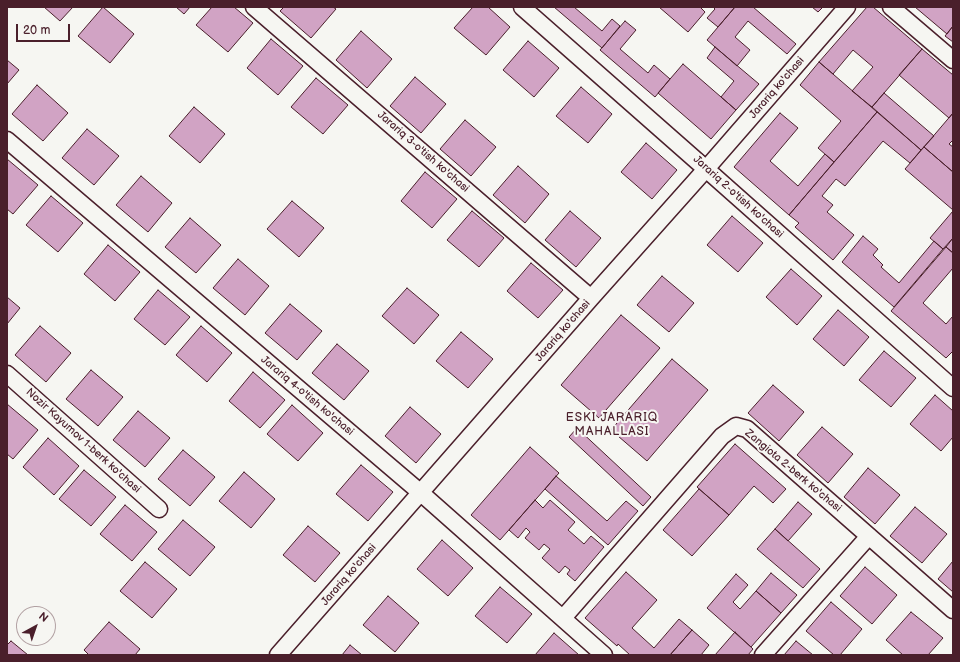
<!DOCTYPE html>
<style>
body{margin:0}
#map{position:relative;width:960px;height:662px;overflow:hidden;background:#f6f6f2;font-family:"Balsamiq Sans",sans-serif}
canvas{display:block}
.frame{position:absolute;inset:0;border:8px solid #4a1f2b;pointer-events:none}
.north{position:absolute;left:16px;top:606px;width:40px;height:40px;box-sizing:border-box;background:#f6f6f2;border:1px solid #b1a0a2;border-radius:50%;rotate:40deg;font-size:11px;font-weight:700;line-height:16px;text-align:center;color:#4a1f2b}
.north::after{content:'';display:block;margin:auto;width:14px;height:18px;background:#4a1f2b;clip-path:polygon(50% 0,100% 100%,50% 72%,0 100%)}
.scale{position:absolute;left:16px;top:24px;width:54px;height:18px;box-sizing:border-box;border:2px solid #4a1f2b;border-top:0;padding-left:5px;font-size:12px;line-height:14px;white-space:nowrap;color:#4a1f2b;-webkit-text-stroke:3px #f6f6f2;paint-order:stroke}
</style>
<div id="map">
<canvas width="960" height="662"></canvas>
<div class="frame"></div>
<div class="north">N</div>
<div class="scale">20 m</div>
</div>
<script>
const context = document.querySelector('canvas').getContext('2d');
context.lineJoin = 'round';
function paint(path, color) { context.fillStyle = color; context.fill(path, 'evenodd'); }
const shape = rows => new Path2D(rows.map(r => 'M' + r).join(''));
function stroke(path, color, width, dash) { context.strokeStyle = color; context.lineWidth = width; context.lineCap = dash ? 'butt' : 'round'; context.setLineDash(dash || []); context.stroke(path); }
function drawText(font, color, halo, rows, align = 'center') {
  context.font = font + ' "Balsamiq Sans",sans-serif'; context.lineWidth = 4; context.setLineDash([]); context.textBaseline = 'middle'; context.strokeStyle = halo; context.fillStyle = color; for (const [text, x, y, turn = 0] of rows) {
    context.save(); context.translate(x, y); context.rotate((+turn || 0) * Math.PI / 180); context.textAlign = isNaN(turn) ? turn : align; if (halo) context.strokeText(text, 0, 0); context.fillText(text, 0, 0); context.restore();
  }
}
const building = shape([
 [44,7,73,7,60,21,44,7],
 [103,7,134,34,110,63,78,36,103,7],
 [176,7,190,7,184,14,176,7],
 [212,7,234,7,253,23,228,52,196,25,212,7],
 [284,7,333,7,336,9,311,38,280,11,284,7],
 [473,7,488,7,510,27,486,55,454,28,473,7],
 [554,7,574,7,602,31,612,19,620,26,602,48,554,7],
 [659,7,700,7,705,12,688,32,659,7],
 [713,7,735,7,718,27,707,18,715,9,713,7],
 [735,7,753,7,796,44,787,54,748,21,735,37,750,50,737,66,707,40,735,7],
 [812,7,823,7,818,12,812,7],
 [867,7,873,7,922,49,872,107,852,91,873,67,853,50,833,74,819,62,867,7],
 [915,7,953,7,953,26,947,34,915,7],
 [625,21,636,30,620,49,648,73,654,65,670,79,655,97,600,50,625,21],
 [953,26,953,42,945,36,953,26],
 [361,31,392,59,367,88,336,60,361,31],
 [271,39,303,66,278,95,247,68,271,39],
 [528,41,559,68,534,97,503,70,528,41],
 [715,47,759,84,736,110,721,97,734,81,707,58,715,47],
 [922,49,953,75,953,113,949,118,899,75,922,49],
 [7,60,19,70,7,84,7,60],
 [819,62,877,112,834,162,818,148,841,121,800,85,819,62],
 [683,64,736,110,711,139,658,93,683,64],
 [415,77,446,104,421,133,390,106,415,77],
 [316,78,348,105,323,134,291,107,316,78],
 [37,85,68,113,43,141,12,114,37,85],
 [581,87,612,114,588,143,556,116,581,87],
 [884,93,934,136,921,150,872,107,884,93],
 [194,107,225,134,200,163,169,136,194,107],
 [877,112,921,150,910,163,883,141,845,186,836,179,822,196,833,205,827,212,854,235,833,260,795,227,799,223,789,215,877,112],
 [780,113,798,128,770,161,798,186,825,154,834,162,789,215,734,167,780,113],
 [953,113,953,140,949,144,953,147,953,172,924,147,953,113],
 [465,120,496,147,471,176,440,149,465,120],
 [87,129,119,156,94,185,62,158,87,129],
 [646,143,677,170,652,199,621,172,646,143],
 [924,147,953,172,953,210,905,169,924,147],
 [7,159,38,185,13,214,7,209,7,159],
 [518,166,549,194,525,223,493,195,518,166],
 [425,172,457,199,432,228,401,201,425,172],
 [141,176,172,203,148,232,116,205,141,176],
 [51,196,83,223,58,252,26,225,51,196],
 [292,201,324,228,299,257,267,229,292,201],
 [472,211,504,238,479,267,447,240,472,211],
 [570,211,601,238,576,267,545,240,570,211],
 [953,211,953,238,943,249,930,238,953,211],
 [732,216,763,243,738,272,707,245,732,216],
 [190,218,221,245,196,273,165,247,190,218],
 [863,236,878,249,873,255,883,265,881,267,899,283,934,241,943,249,894,307,842,262,863,236],
 [953,238,953,253,946,247,953,238],
 [108,245,140,272,115,301,84,274,108,245],
 [946,247,953,253,953,268,923,303,946,324,953,316,953,351,946,358,891,311,946,247],
 [238,259,269,286,245,315,213,288,238,259],
 [531,263,563,290,538,318,507,291,531,263],
 [791,269,822,296,797,325,766,297,791,269],
 [662,276,694,303,669,332,637,305,662,276],
 [407,288,439,315,414,344,382,316,407,288],
 [158,290,190,317,165,345,134,319,158,290],
 [7,297,20,308,7,324,7,297],
 [290,304,322,331,297,360,265,333,290,304],
 [838,310,869,337,844,366,813,339,838,310],
 [621,315,660,348,599,418,561,385,621,315],
 [40,326,71,353,46,382,15,355,40,326],
 [201,326,232,353,207,382,176,355,201,326],
 [461,332,493,359,468,388,436,361,461,332],
 [337,344,369,371,344,400,312,373,337,344],
 [884,351,916,378,891,407,859,380,884,351],
 [672,359,708,390,647,461,611,430,672,359],
 [91,370,123,397,98,426,66,399,91,370],
 [253,372,285,400,260,428,229,401,253,372],
 [773,385,804,412,779,441,748,413,773,385],
 [935,395,953,411,953,437,941,451,910,424,935,395],
 [7,404,38,430,13,459,7,454,7,404],
 [292,405,323,433,298,461,267,434,292,405],
 [410,407,441,434,416,463,385,436,410,407],
 [138,411,170,438,145,467,113,440,138,411],
 [822,427,853,454,828,483,797,455,822,427],
 [577,428,651,497,643,506,569,437,577,428],
 [48,438,79,466,54,495,23,467,48,438],
 [735,444,786,489,773,503,754,486,729,515,697,487,735,444],
 [530,447,559,473,500,540,471,515,530,447],
 [183,450,215,477,190,506,158,479,183,450],
 [361,465,393,492,368,521,336,494,361,465],
 [868,468,900,495,875,524,844,497,868,468],
 [84,470,116,497,91,526,59,499,84,470],
 [244,472,275,499,251,528,219,501,244,472],
 [556,476,607,521,626,501,638,511,608,545,545,489,556,476],
 [699,489,729,515,692,556,663,530,699,489],
 [535,500,543,508,550,500,575,522,568,530,584,544,591,536,604,547,575,581,567,574,570,570,565,566,559,573,542,558,550,549,544,544,539,550,525,538,530,532,526,528,518,538,509,530,535,500],
 [798,502,812,514,788,541,775,529,798,502],
 [125,505,157,532,132,561,100,534,125,505],
 [915,507,947,534,922,563,890,536,915,507],
 [183,520,215,547,190,576,158,549,183,520],
 [308,526,340,553,315,582,283,555,308,526],
 [775,529,820,569,803,588,757,549,775,529],
 [442,540,473,568,448,596,417,569,442,540],
 [953,561,953,592,938,579,953,561],
 [145,562,177,589,152,618,120,591,145,562],
 [865,567,897,595,872,624,840,596,865,567],
 [626,572,657,600,632,628,654,648,679,619,692,630,670,655,630,655,618,644,617,646,585,618,626,572],
 [771,573,797,595,781,613,756,591,771,573],
 [736,574,748,585,733,602,740,609,756,591,781,613,751,647,707,608,736,574],
 [500,587,532,614,507,643,475,616,500,587],
 [388,596,419,623,395,652,363,625,388,596],
 [831,602,862,629,840,655,834,655,806,631,831,602],
 [911,612,943,638,928,655,903,655,886,640,911,612],
 [109,622,140,649,135,655,89,655,84,650,109,622],
 [692,630,709,645,701,655,670,655,692,630],
 [735,632,753,649,748,655,715,655,735,632],
 [554,633,579,655,535,655,554,633],
 [11,641,28,655,7,655,7,645,11,641],
 [796,641,813,655,784,655,796,641],
 [350,645,362,655,342,655,350,645]
]);
paint(building, '#d1a3c4');
stroke(building, '#4a1f2b', 1);
const street = shape([
 [254,7,591,298],
 [522,7,706,169,953,388],
 [891,7,953,60],
 [7,140,421,493,604,655],
 [7,374,159,509],
 [563,618,722,436,736,426,747,429,953,610],
 [278,655,591,298,706,169,847,7],
 [763,655,869,536]
]);
stroke(street, '#4a1f2b', 19);
stroke(street, '#f6f6f2', 16);
drawText('11px', '#4a1f2b', '#f6f6f2', [
 ["Jarariq ko'chasi",777,88,-49],
 ["Jarariq 3-o'tish ko'chasi",423,152,41],
 ["Jarariq 2-o'tish ko'chasi",738,197,42],
 ["Jarariq ko'chasi",563,331,-49],
 ["Jarariq 4-o'tish ko'chasi",307,396,40],
 ["Nozir Kayumov 1-berk ko'chasi",83,441,42],
 ["Zangiota 2-berk ko'chasi",793,471,40],
 ["Jarariq ko'chasi",349,575,-49]
]);
context.letterSpacing = '1px';
drawText('12px', '#4a1f2b', '#f6f6f2', [
 ["ESKI JARARIQ",612,418],
 ["MAHALLASI",612,432]
]);
context.letterSpacing = '0px';
</script>
